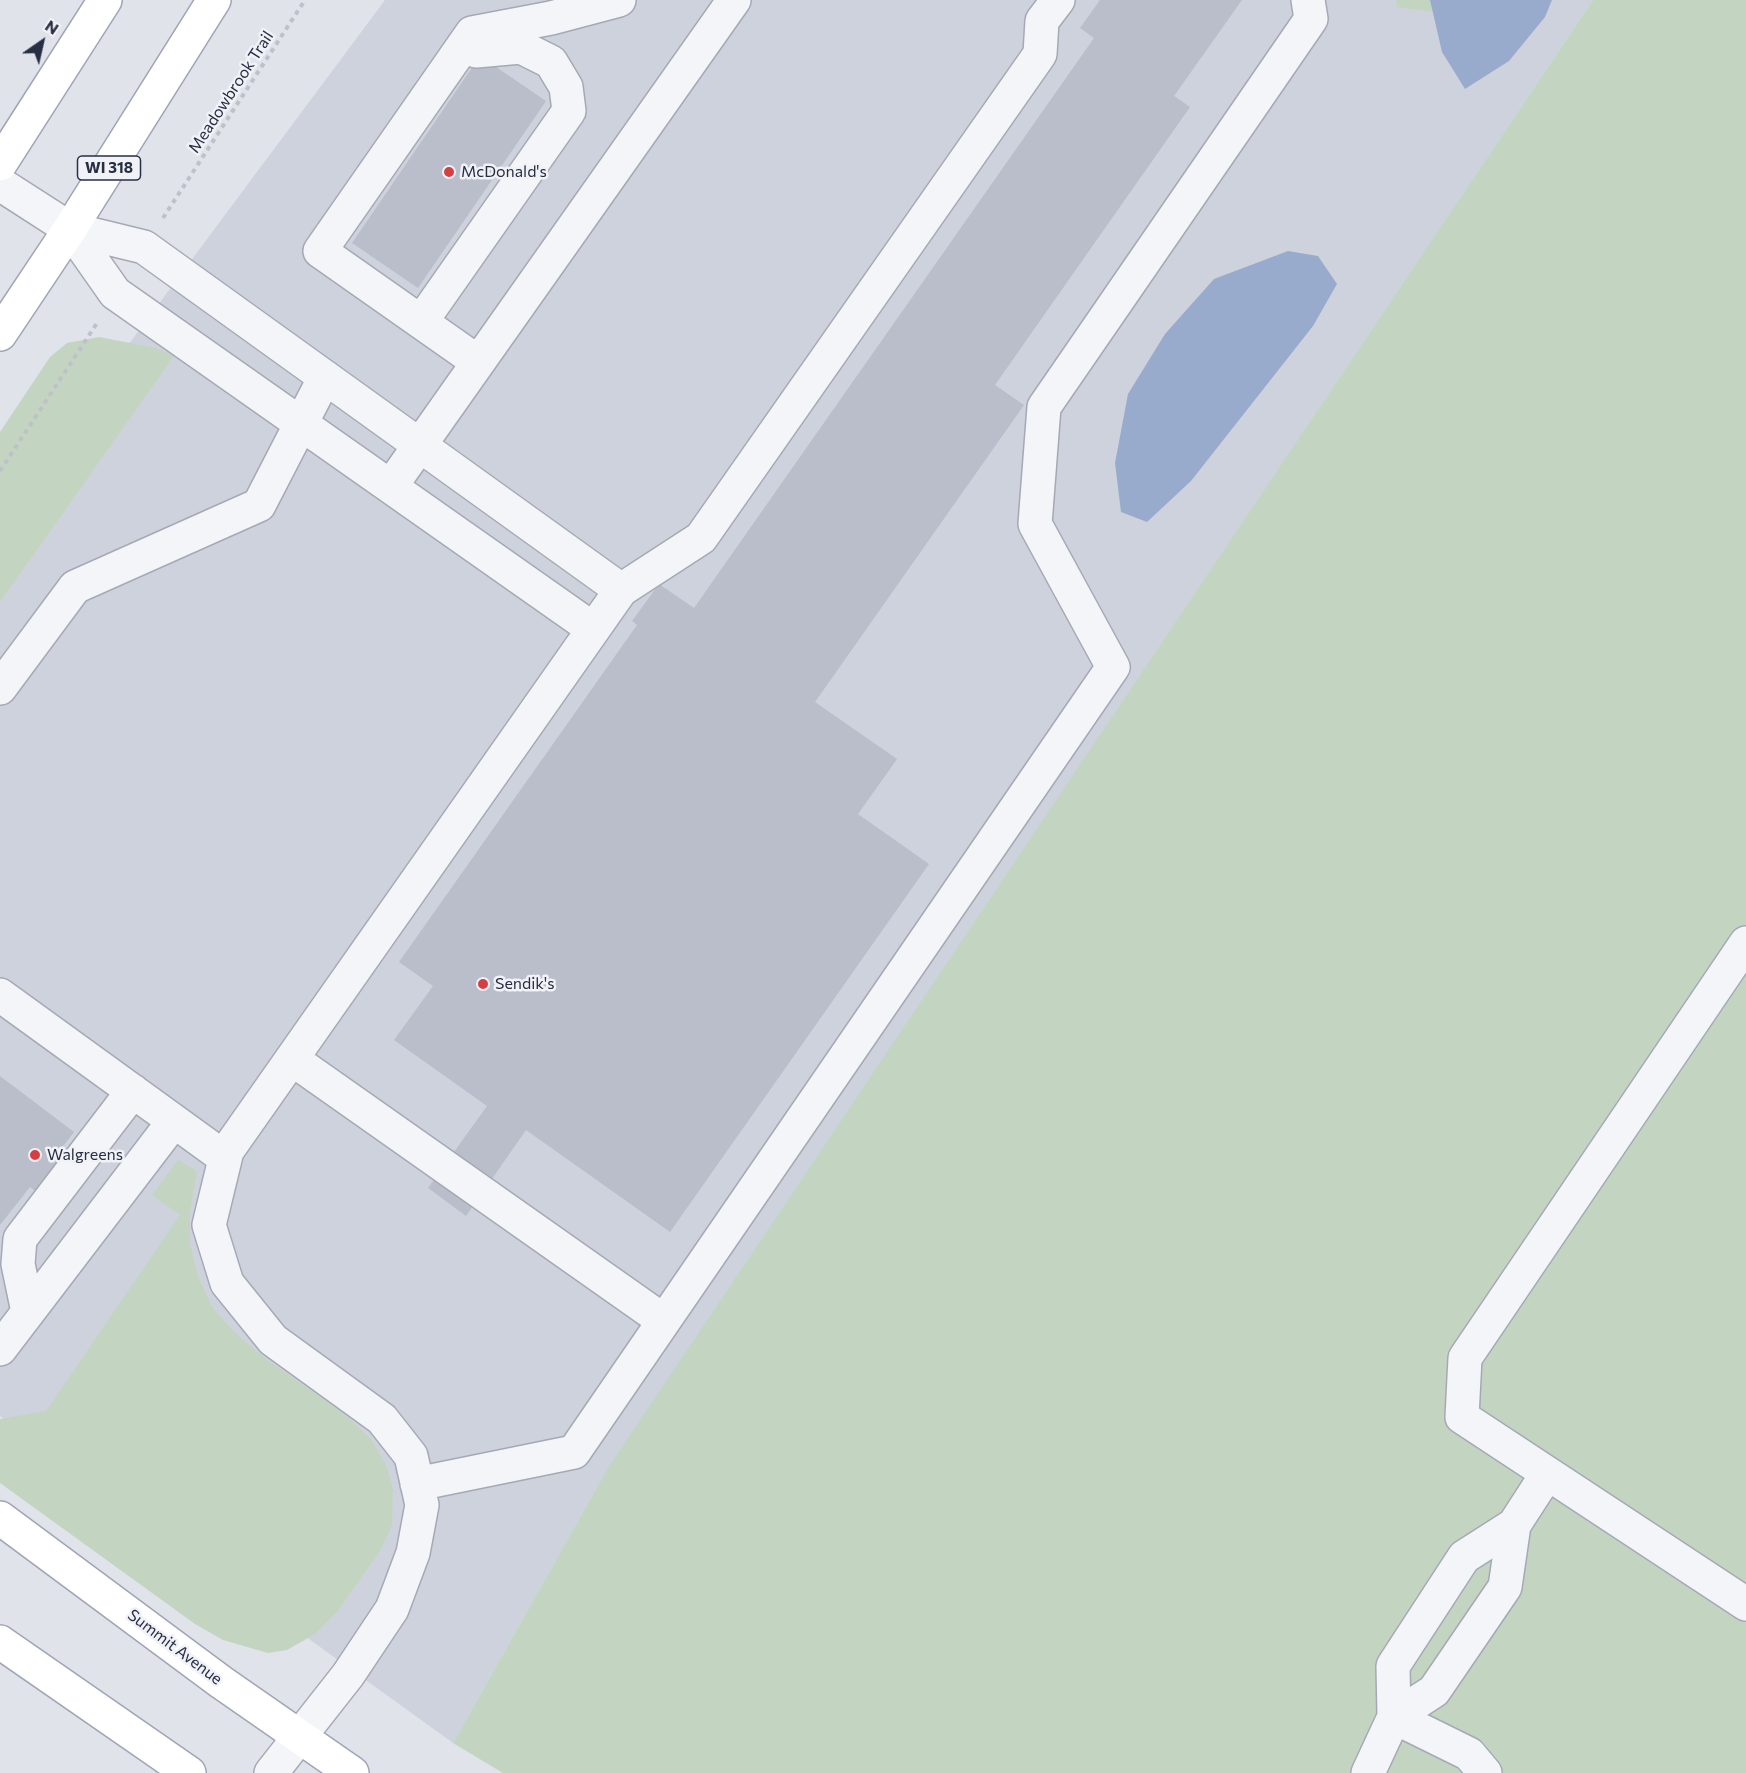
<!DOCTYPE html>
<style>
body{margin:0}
#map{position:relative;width:1746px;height:1773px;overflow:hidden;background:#e0e3ea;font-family:Commissioner,sans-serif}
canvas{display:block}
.north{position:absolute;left:12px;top:12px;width:60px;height:60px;-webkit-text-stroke:4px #f0f2f7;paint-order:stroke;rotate:34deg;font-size:16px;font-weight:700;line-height:24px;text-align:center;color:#282e43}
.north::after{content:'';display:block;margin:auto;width:21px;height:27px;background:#282e43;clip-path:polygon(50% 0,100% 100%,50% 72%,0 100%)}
</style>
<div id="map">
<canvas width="1746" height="1773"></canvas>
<div class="north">N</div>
</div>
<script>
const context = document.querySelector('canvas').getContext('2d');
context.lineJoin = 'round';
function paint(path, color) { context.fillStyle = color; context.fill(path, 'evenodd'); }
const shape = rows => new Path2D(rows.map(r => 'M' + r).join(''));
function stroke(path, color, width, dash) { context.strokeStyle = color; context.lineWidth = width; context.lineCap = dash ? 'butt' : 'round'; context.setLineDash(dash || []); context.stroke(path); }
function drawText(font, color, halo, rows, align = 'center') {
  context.font = font + ' Commissioner,sans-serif'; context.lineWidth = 5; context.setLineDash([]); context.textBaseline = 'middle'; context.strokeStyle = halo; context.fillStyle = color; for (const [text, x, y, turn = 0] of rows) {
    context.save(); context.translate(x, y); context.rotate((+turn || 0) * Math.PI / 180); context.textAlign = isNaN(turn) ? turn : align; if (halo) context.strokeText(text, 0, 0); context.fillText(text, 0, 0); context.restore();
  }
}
paint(shape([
 [385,0,1593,0,601,1481,453,1743,0,1416,0,517]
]), '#ced2dc');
paint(shape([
 [1396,0,1430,0,1433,12,1397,7],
 [1593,0,1746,0,1746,1773,503,1773,453,1743,608,1468],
 [99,337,156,348,174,356,0,602,0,432,50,357,67,343],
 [178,1160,197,1171,190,1212,190,1244,198,1277,213,1308,235,1333,266,1359,342,1412,371,1439,386,1465,393,1489,392,1525,380,1551,337,1612,315,1634,287,1650,268,1653,223,1640,195,1624,0,1483,0,1419,46,1411,180,1215,152,1195]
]), '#c3d5c1');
paint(shape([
 [1430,0,1552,0,1545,17,1509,61,1465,89,1442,52],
 [1288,251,1318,256,1337,284,1313,326,1191,481,1147,522,1121,512,1115,463,1128,394,1165,334,1214,279]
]), '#99abcc');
paint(shape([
 [1100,0,1242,0,1174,96,1190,107,995,385,1024,405,815,702,897,759,858,814,929,864,670,1232,526,1130,466,1216,428,1188,487,1106,394,1040,433,986,399,962,637,625,632,621,659,584,694,608,1094,38,1080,28],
 [480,56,546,101,418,288,352,243],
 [0,1076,74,1132,61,1149,89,1170,48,1201,30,1187,0,1225]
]), '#babeca');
const minor = shape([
 [0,184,70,229,144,247,621,590],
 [70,229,115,293,593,629],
 [421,322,569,111,566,87,551,62,521,47,476,51],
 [478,362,320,251,472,33,551,18,619,0],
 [391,486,734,0],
 [0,688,75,587,259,505,325,377],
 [1746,943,1465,1358,1462,1417,1746,1604],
 [0,995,225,1158],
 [292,1059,664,1321],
 [28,1312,18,1264,20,1239,133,1091],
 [0,1349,174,1121],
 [417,1484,574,1452,1113,667,1035,524,1044,407,1311,19,1308,0],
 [1394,1717,1434,1691,1505,1587,1514,1525],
 [1394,1717,1469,1754,1485,1773],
 [271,1773,348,1675,392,1609,413,1553,422,1505,411,1456,382,1419,273,1340,227,1283,209,1225,227,1151,621,590,701,538,1040,54,1042,21,1058,0],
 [1368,1773,1394,1717,1393,1666,1464,1557,1514,1525,1547,1474]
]);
const major = shape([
 [0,164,105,0],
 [0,334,70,229,214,0],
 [0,1518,221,1682,352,1773],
 [0,1642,189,1773]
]);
stroke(minor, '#a5a9b5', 36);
stroke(major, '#9fa5b7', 36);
stroke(shape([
 [163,218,305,0],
 [0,471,97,323]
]), '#bec1c9', 4, [4.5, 4.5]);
stroke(minor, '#f3f5f8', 33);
stroke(major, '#fff', 33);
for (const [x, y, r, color] of [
 [449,172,6,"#d63f42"],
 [483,984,6,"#d63f42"],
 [35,1155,6,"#d63f42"]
]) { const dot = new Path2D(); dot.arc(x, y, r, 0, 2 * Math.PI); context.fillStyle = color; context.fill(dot); stroke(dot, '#f0f2f7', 2); }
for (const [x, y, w] of [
 [109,168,63]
]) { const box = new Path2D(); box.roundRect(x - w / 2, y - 12, w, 24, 4.5); context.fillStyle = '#f0f2f7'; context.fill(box); stroke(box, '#282e43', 1.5); }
drawText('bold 15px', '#282e43', null, [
 ["WI 318",109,168]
]);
drawText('16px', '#282e43', '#f0f2f7', [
 ["Meadowbrook Trail",231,92,-57],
 ["Summit Avenue",175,1647,37]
]);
drawText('16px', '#282e43', '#f0f2f7', [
 ["McDonald's",461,172],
 ["Sendik's",495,984],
 ["Walgreens",47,1155]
], 'left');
</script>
